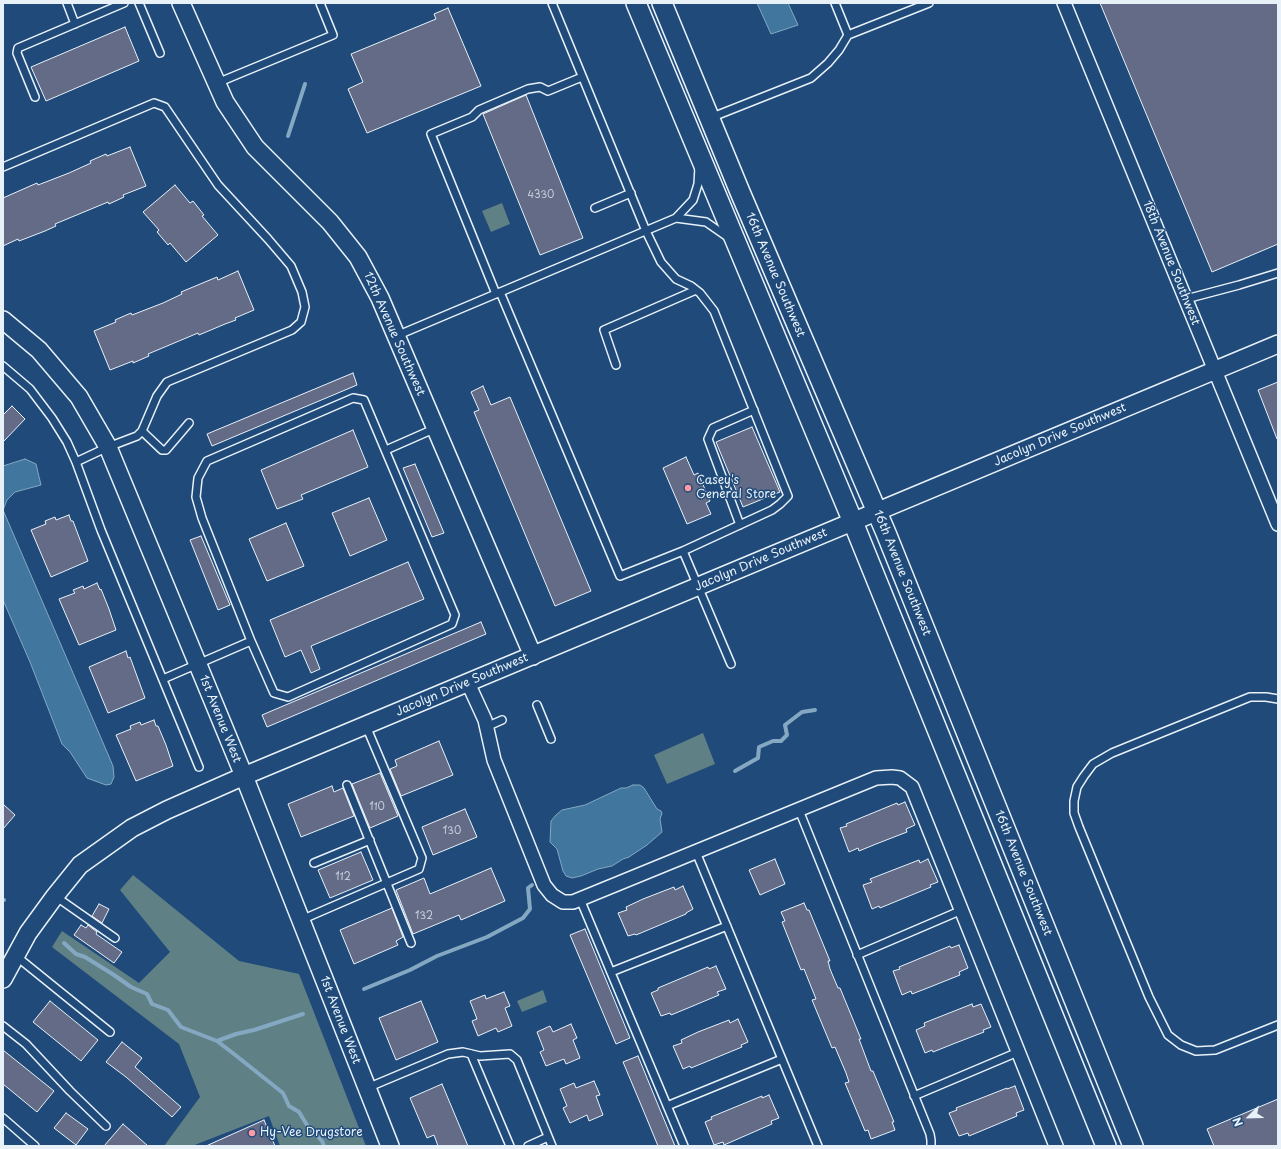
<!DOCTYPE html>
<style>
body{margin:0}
#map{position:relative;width:1281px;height:1149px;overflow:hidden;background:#1f4a7a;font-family:"Playpen Sans",sans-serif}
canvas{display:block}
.frame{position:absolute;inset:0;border:4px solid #e8f1f8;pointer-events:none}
.north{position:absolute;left:1229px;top:1097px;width:40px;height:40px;-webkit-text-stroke:3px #1f4a7a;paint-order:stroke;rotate:247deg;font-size:11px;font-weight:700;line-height:16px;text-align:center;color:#e8f1f8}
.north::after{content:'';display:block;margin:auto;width:14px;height:18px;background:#e8f1f8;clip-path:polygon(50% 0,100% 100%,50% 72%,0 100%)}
</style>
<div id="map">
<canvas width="1281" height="1149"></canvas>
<div class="frame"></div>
<div class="north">N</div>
</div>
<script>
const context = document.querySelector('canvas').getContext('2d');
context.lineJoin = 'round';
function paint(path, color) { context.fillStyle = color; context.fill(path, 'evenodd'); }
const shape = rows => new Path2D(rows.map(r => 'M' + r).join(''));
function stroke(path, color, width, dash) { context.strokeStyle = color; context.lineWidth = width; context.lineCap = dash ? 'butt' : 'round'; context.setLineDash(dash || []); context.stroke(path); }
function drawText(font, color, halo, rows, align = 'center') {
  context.font = font + ' "Playpen Sans",sans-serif'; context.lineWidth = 3; context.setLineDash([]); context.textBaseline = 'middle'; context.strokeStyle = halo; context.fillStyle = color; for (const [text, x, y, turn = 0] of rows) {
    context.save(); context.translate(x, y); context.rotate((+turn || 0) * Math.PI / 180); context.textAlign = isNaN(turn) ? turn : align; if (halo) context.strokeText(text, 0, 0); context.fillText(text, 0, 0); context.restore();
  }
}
paint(shape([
 [502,203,510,224,491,232,482,211],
 [703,733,715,764,667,784,654,755],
 [133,875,239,961,299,974,366,1146,280,1146,269,1116,192,1146,164,1146,200,1097,179,1044,52,947,62,931,139,983,170,952,120,890],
 [543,990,547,1002,522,1012,517,1001]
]), '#5f8186');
const water = shape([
 [757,3,788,3,798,25,771,34,757,3],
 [25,459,36,464,41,485,15,492,7,500,3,510,113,766,114,777,111,784,106,785,87,778,70,752,62,744,30,662,3,600,3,466,25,459],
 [633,785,640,785,644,788,657,809,661,811,662,813,660,819,662,832,647,845,629,857,623,859,612,866,598,869,581,876,572,878,566,876,563,871,557,849,550,842,551,821,556,815,562,810,585,805,621,788,626,788,633,785]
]);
paint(water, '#41779e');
stroke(water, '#84a8c2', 1);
stroke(shape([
 [288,136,305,84],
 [735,771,758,758,759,747,773,741,781,741,787,735,785,725,802,712,815,710],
 [3,900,4,900],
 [64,943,76,954,85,957,114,975,131,987,147,994,152,1004,168,1010,181,1027,217,1041,234,1054,283,1093,289,1106,299,1112,307,1125,322,1141,324,1146],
 [364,989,410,970,437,956,487,937,523,918,530,909,528,888,532,885],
 [217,1041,236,1034,254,1030,303,1014]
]), '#84a8c2', 4);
const building = shape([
 [1100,3,1278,3,1278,244,1212,272,1100,3],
 [448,8,481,86,367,133,348,89,363,82,351,54,436,19,434,14,448,8],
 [125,27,139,61,46,101,31,67,125,27],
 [526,95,583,238,540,255,483,114,526,95],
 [130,147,146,186,123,195,124,197,109,204,108,202,55,224,56,226,45,231,19,241,18,239,3,246,3,198,37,183,38,185,69,173,91,163,90,161,106,154,107,156,130,147],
 [175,185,190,203,193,201,204,215,202,216,218,235,186,262,170,243,168,245,157,232,159,230,143,212,175,185],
 [238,271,254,310,235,318,236,320,225,324,199,335,198,333,148,354,149,356,133,363,133,361,110,370,94,331,116,322,115,320,131,313,132,315,163,303,182,294,181,292,217,277,218,280,238,271],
 [353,373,357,385,212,446,207,434,353,373],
 [1278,382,1278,438,1277,439,1258,390,1278,382],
 [483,386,491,405,510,397,591,591,555,606,474,412,479,410,471,392,483,386],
 [12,406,25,419,3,442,3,415,12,406],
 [752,427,780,492,743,507,716,442,752,427],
 [353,430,368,467,301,495,303,499,277,509,261,470,353,430],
 [686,457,694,475,698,473,710,501,706,503,711,514,687,524,663,468,686,457],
 [415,464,444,533,432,537,403,468,415,464],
 [369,498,387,540,350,556,332,513,369,498],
 [69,515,71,521,73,521,88,561,51,577,31,530,46,524,45,521,55,517,56,520,69,515],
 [286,523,304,566,267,581,249,539,286,523],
 [201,536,230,605,218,610,190,540,201,536],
 [408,562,424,599,311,646,320,669,311,673,301,650,285,657,270,620,408,562],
 [97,583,100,590,101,589,109,609,116,630,79,645,59,599,75,593,73,590,83,586,84,589,97,583],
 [481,622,486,634,267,727,262,715,481,622],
 [126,651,128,658,130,657,145,698,108,713,89,667,126,651],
 [154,720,156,726,158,726,166,745,173,766,136,781,116,735,131,729,130,726,140,722,141,725,154,720],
 [439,741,453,775,401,796,390,769,397,766,395,760,439,741],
 [380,773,398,816,370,828,352,784,380,773],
 [332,786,334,792,343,788,354,816,301,837,288,804,332,786],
 [905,802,915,825,906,829,907,832,876,844,859,851,858,848,849,852,840,828,847,826,846,824,897,803,898,805,905,802],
 [3,804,15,815,3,829,3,804],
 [465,809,477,837,433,855,422,827,465,809],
 [361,852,373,880,330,898,318,870,361,852],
 [775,859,785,884,760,895,749,870,775,859],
 [928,859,938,882,930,885,931,887,880,908,879,906,872,909,863,885,872,882,870,879,888,872,919,860,920,863,928,859],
 [491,868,505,901,461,920,459,915,413,934,396,890,424,878,430,894,491,868],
 [683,886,693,909,686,913,686,914,636,935,635,934,628,936,618,913,627,910,626,907,643,899,674,887,675,890,683,886],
 [804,903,807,910,809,910,830,961,828,961,830,969,838,988,840,988,861,1039,859,1039,871,1071,873,1071,894,1122,892,1122,895,1130,871,1139,868,1130,865,1131,845,1083,849,1082,846,1073,835,1047,832,1048,812,1000,816,999,804,969,801,970,782,922,785,921,781,912,804,903],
 [99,904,109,909,102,923,92,916,99,904],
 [392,908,403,937,396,941,398,945,354,964,340,930,392,908],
 [81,925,86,928,88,925,97,932,96,934,122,952,114,963,74,935,81,925],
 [585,929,630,1038,616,1044,570,935,585,929],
 [959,945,968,968,959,972,960,975,930,987,912,994,911,991,902,995,893,971,900,969,899,967,950,946,951,948,959,945],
 [716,966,726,989,717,992,719,995,688,1008,671,1015,670,1013,661,1016,651,993,658,990,658,988,708,967,709,969,716,966],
 [504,992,510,1006,505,1008,512,1026,498,1032,496,1028,478,1036,472,1021,477,1019,470,1001,485,995,486,999,504,992],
 [50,1001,98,1040,81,1061,33,1022,50,1001],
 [421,1001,438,1042,396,1060,379,1018,421,1001],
 [972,1004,973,1007,981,1004,991,1027,983,1030,984,1032,953,1044,933,1052,932,1050,925,1053,916,1030,925,1026,924,1023,972,1004],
 [738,1019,748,1042,741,1045,742,1047,691,1068,690,1066,683,1069,673,1046,682,1043,681,1040,698,1032,729,1020,730,1023,738,1019],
 [571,1024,577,1038,573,1040,580,1058,566,1064,564,1059,546,1066,540,1052,544,1050,537,1032,550,1026,553,1032,571,1024],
 [122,1042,142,1058,135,1067,181,1107,172,1117,126,1077,106,1062,122,1042],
 [3,1050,54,1091,37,1112,3,1084,3,1050],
 [638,1056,656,1100,675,1146,658,1146,644,1112,623,1062,638,1056],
 [594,1081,600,1095,596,1096,603,1115,589,1121,587,1115,570,1123,563,1108,567,1106,560,1089,574,1083,576,1088,594,1081],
 [442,1084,468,1146,438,1146,434,1135,427,1138,410,1098,442,1084],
 [1015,1086,1024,1110,1016,1113,1017,1116,969,1136,968,1133,959,1136,949,1113,957,1110,956,1108,1007,1088,1007,1089,1015,1086],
 [769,1095,779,1118,771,1121,772,1124,724,1145,723,1142,714,1145,705,1122,712,1119,711,1117,762,1096,762,1098,769,1095],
 [1278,1099,1278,1146,1214,1146,1207,1129,1278,1099],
 [66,1113,88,1129,76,1145,54,1128,66,1113],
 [264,1120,275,1146,206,1146,264,1120],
 [123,1124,148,1146,104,1146,123,1124]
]);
paint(building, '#636b87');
stroke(building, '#e8f1f8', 1);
const service = shape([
 [67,3,75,24],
 [139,3,160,53],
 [552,3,646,231,661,262,676,279,691,286,700,293,714,311,788,496,780,504,772,510,683,551],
 [835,3,848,35,929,3],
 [217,83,333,35,320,3],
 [35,97,17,53,18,48,124,3],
 [710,118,811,78,828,63,839,50,848,35],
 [3,167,154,103,165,107,218,185,268,239,291,266,302,292,305,307,301,322,292,330,167,382,157,396,142,431,137,436,108,447,76,462],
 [595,208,631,193],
 [676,218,706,222,729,238],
 [500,292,620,576,683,551,731,664],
 [496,294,431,134,472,117,479,110,528,89,540,87,548,91,582,77],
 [1186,299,1239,285,1278,273],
 [396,336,676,218,693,200,698,184,699,167],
 [616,365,604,330,696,290],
 [3,366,30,389,52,418,67,442,76,462,101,530,199,767],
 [142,431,162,450,166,450,189,423],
 [386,450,436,428],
 [740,525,708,439,713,428,754,410],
 [163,679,251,641,274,693,288,697,452,624,455,615,364,400,353,398,207,461,198,478,196,497,202,518,251,641],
 [1278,699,1266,697,1250,697,1112,753,1093,764,1084,776,1077,787,1074,801,1074,813,1079,827,1149,997,1168,1035,1181,1045,1196,1051,1215,1050,1278,1025],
 [537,705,551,739],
 [486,727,502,720],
 [347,785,411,943],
 [799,810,930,1134,931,1140,931,1146],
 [696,852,818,1146],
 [314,863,370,840],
 [55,896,115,938],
 [580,899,684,1146],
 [301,920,419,869,422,858,366,726],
 [857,955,962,910],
 [16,956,110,1032],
 [611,972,727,926],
 [3,1026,26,1044,70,1091,106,1126],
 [471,1054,510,1146],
 [367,1088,448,1054,463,1052,480,1056,510,1054,517,1060,552,1146],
 [914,1096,1018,1052],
 [667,1106,782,1059],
 [3,1118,35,1146],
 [528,1146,548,1137]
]);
const minor = shape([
 [1064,3,1278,524],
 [468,683,485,720,494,760,544,885,552,895,563,902,573,902,876,778,892,777,900,778,912,787,1056,1146]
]);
const tertiary = shape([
 [181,3,225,102,255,147,330,222,358,257,380,298,533,656],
 [3,320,39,350,79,397,108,447,244,776,390,1146],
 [3,979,28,933,55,896,80,865,132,828,167,810,244,776,1278,344]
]);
const secondary = shape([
 [636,3,853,522,1106,1146],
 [662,3,740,192,886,533,1133,1146]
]);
stroke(service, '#e8f1f8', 10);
stroke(minor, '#e8f1f8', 16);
stroke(tertiary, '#e8f1f8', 20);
stroke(secondary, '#e8f1f8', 22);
stroke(service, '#1f4a7a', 7);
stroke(minor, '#1f4a7a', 13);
stroke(tertiary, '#1f4a7a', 17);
stroke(secondary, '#1f4a7a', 19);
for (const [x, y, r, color] of [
 [688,488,4,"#ff9aa2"],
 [252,1133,4,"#ff9aa2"]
]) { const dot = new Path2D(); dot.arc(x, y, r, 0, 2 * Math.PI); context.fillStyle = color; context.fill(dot); stroke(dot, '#1f4a7a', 1.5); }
drawText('10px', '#c7d0dc', null, [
 ["4330",541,195],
 ["110",377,807],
 ["130",452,831],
 ["112",343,877],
 ["132",424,916]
]);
drawText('12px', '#e8f1f8', '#1f4a7a', [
 ["18th Avenue Southwest",1171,263,68],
 ["16th Avenue Southwest",775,275,67],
 ["12th Avenue Southwest",394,334,66],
 ["Jacolyn Drive Southwest",1060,435,-23],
 ["Jacolyn Drive Southwest",761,560,-23],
 ["16th Avenue Southwest",902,573,68],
 ["Jacolyn Drive Southwest",462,685,-23],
 ["1st Avenue West",220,719,68],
 ["16th Avenue Southwest",1023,873,68],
 ["1st Avenue West",340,1020,69]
]);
drawText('12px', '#e8f1f8', '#1f4a7a', [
 ["Casey's",696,481],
 ["General Store",696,495],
 ["Hy-Vee Drugstore",260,1133]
], 'left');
</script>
